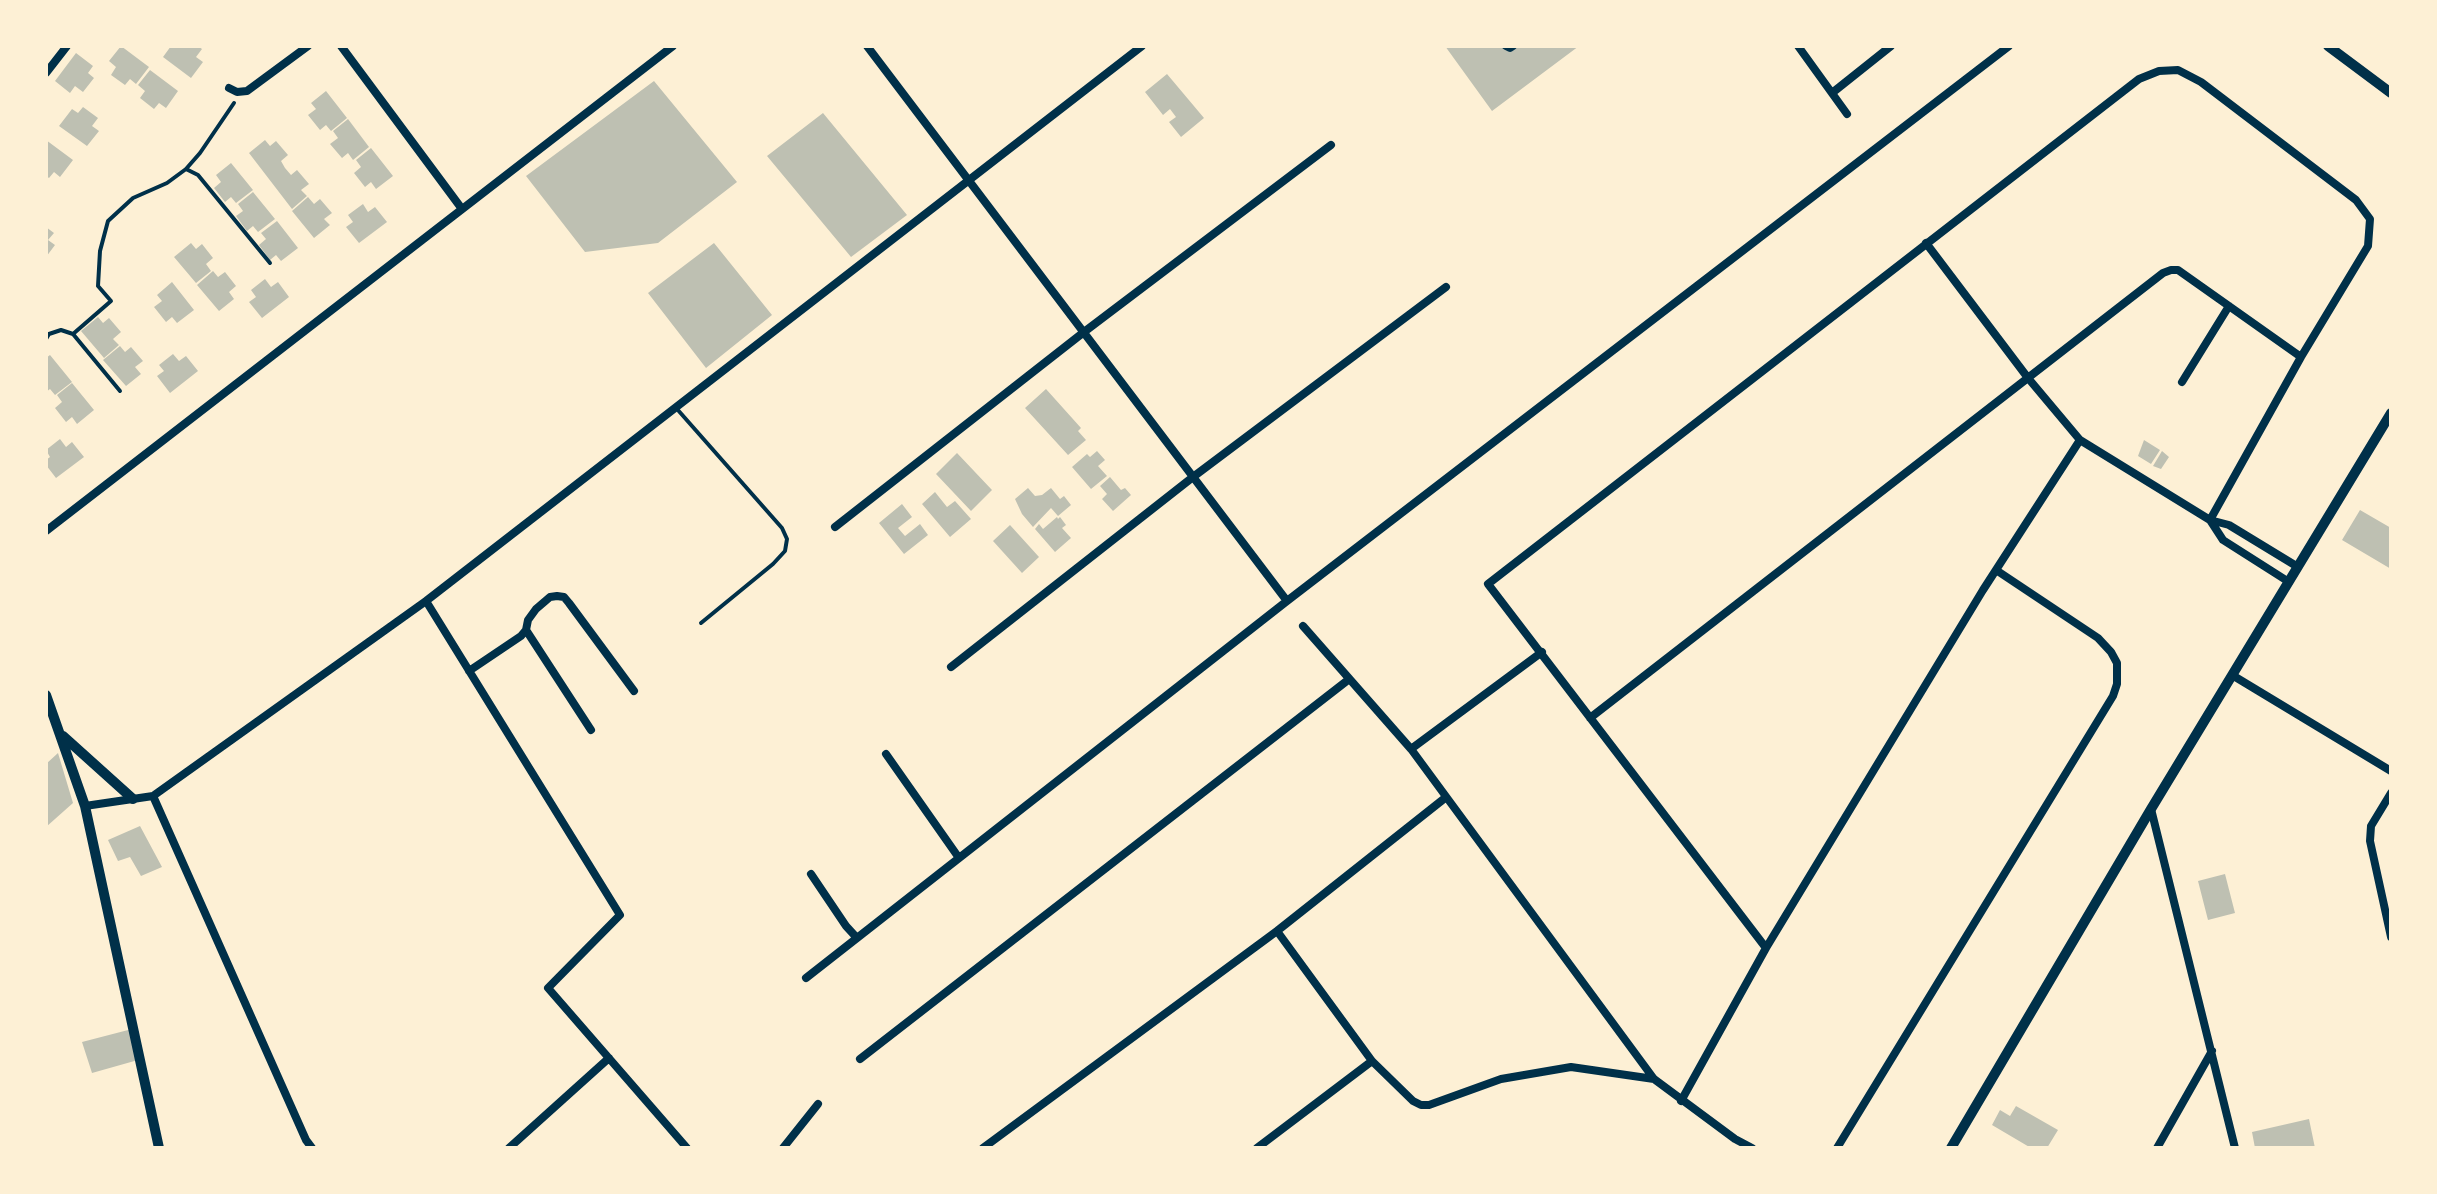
<!DOCTYPE html>
<style>
body{margin:0}
#map{position:relative;width:2437px;height:1194px;overflow:hidden;background:#fdf0d5;font-family:"PT Serif",serif}
canvas{display:block}
.frame{position:absolute;inset:0;border:48px solid #fdf0d5;pointer-events:none}
</style>
<div id="map">
<canvas width="2437" height="1194"></canvas>
<div class="frame"></div>
</div>
<script>
const context = document.querySelector('canvas').getContext('2d');
context.lineJoin = 'round';
function paint(path, color) { context.fillStyle = color; context.fill(path, 'evenodd'); }
const shape = rows => new Path2D(rows.map(r => 'M' + r).join(''));
function stroke(path, color, width, dash) { context.strokeStyle = color; context.lineWidth = width; context.lineCap = dash ? 'butt' : 'round'; context.setLineDash(dash || []); context.stroke(path); }
paint(shape([
 [121,46,149,67,136,84,130,79,125,85,111,75,116,67,109,61],
 [171,46,198,46,202,49,196,57,203,62,191,78,163,57],
 [1445,46,1579,46,1492,111],
 [76,53,93,66,88,73,94,78,83,92,75,86,70,93,55,81],
 [150,70,178,91,166,108,159,103,154,109,140,98,145,91,138,85],
 [1167,74,1204,118,1181,137,1169,122,1176,117,1170,109,1163,115,1145,92],
 [654,81,737,182,658,243,585,252,526,176],
 [326,91,347,118,331,131,326,125,320,130,308,115,316,109,311,103],
 [83,107,98,118,92,126,99,131,87,146,59,126,72,109,78,113],
 [823,113,907,215,851,257,767,156],
 [348,119,369,147,353,160,348,153,342,158,330,144,338,138,333,131],
 [46,140,73,160,60,177,54,172,49,178,46,176],
 [265,140,270,146,276,141,288,155,281,161,285,168,291,175,297,170,309,184,301,190,307,196,292,209,249,153],
 [371,148,393,176,376,189,371,182,365,187,354,173,361,167,356,160],
 [231,163,253,190,236,203,231,197,225,202,214,188,221,182,216,175],
 [253,192,275,219,258,232,253,226,247,231,236,216,243,211,238,204],
 [308,197,314,204,320,199,332,213,324,219,330,225,314,238,292,211],
 [363,204,368,212,375,207,387,222,359,243,346,227,353,222,348,215],
 [277,221,298,248,281,261,276,255,270,260,259,245,266,239,261,233],
 [46,227,54,233,48,240,55,245,46,257],
 [191,243,196,249,202,244,213,258,206,264,211,271,196,283,174,257],
 [714,243,772,315,706,368,648,293],
 [213,271,218,277,225,272,236,286,229,292,234,299,219,311,197,285],
 [265,279,271,287,278,282,289,297,262,318,249,302,256,297,251,290],
 [172,282,194,310,177,323,172,317,166,322,154,307,162,301,157,295],
 [98,317,103,323,109,318,121,332,113,339,119,345,104,358,81,331],
 [120,346,125,352,131,347,143,361,135,367,141,374,126,386,103,360],
 [173,354,179,361,186,356,198,371,170,393,157,376,164,371,159,365],
 [50,355,72,382,55,395,50,389,46,392,46,358],
 [72,383,94,410,77,424,72,417,66,422,55,408,62,402,57,395],
 [1046,389,1081,428,1078,431,1086,440,1068,455,1025,408],
 [60,439,66,447,72,442,84,457,56,478,46,465,46,460,50,457,46,450],
 [2144,440,2160,450,2151,464,2138,456],
 [1097,451,1105,460,1098,466,1107,476,1091,489,1072,467,1087,454,1090,457],
 [2162,451,2169,457,2161,469,2153,466],
 [957,453,992,490,971,511,936,474],
 [1110,477,1121,490,1125,488,1131,495,1113,511,1102,499,1107,494,1100,486],
 [1028,488,1035,496,1042,495,1051,488,1060,499,1064,496,1071,505,1058,516,1051,508,1033,527,1022,514,1015,499],
 [935,492,947,507,955,501,971,519,950,537,922,504],
 [902,504,912,517,898,528,905,536,920,524,928,535,904,554,879,523],
 [2360,510,2391,528,2391,569,2342,540],
 [1057,517,1058,519,1060,517,1066,525,1062,528,1071,538,1055,552,1035,529,1039,524,1043,529],
 [1010,525,1039,557,1022,573,993,541],
 [58,753,73,803,46,827,46,764],
 [140,826,162,867,141,876,130,857,118,861,108,840],
 [2225,874,2235,913,2208,920,2198,881],
 [132,1029,138,1060,92,1073,82,1042],
 [2016,1106,2058,1130,2047,1148,2031,1148,1992,1125,2000,1110,2010,1116],
 [2309,1119,2315,1148,2255,1148,2252,1132]
]), '#bec0b2');
stroke(shape([
 [186,169,198,175,270,263],
 [73,334,111,301,98,286,100,251,108,221,133,198,167,183,186,169,200,153,234,103],
 [46,339,49,334,61,330,73,334,120,391]
]), '#003049', 4);
stroke(shape([
 [677,409,782,528,787,539,785,551,773,564,701,623]
]), '#003049', 4);
stroke(shape([
 [341,46,462,209],
 [867,46,1287,601],
 [1506,46,1510,48,1513,46],
 [1798,46,1847,114],
 [46,73,67,46],
 [229,88,237,92,247,91,308,46],
 [1832,93,1891,46],
 [1926,243,2028,378,2080,440,2210,520,2229,525,2298,567],
 [2182,382,2229,306],
 [2210,520,2223,540,2289,582],
 [835,527,1084,332,1331,145],
 [46,531,673,46],
 [426,601,620,915,548,988,687,1148],
 [1303,626,1411,749,1654,1079,1735,1139,1752,1148],
 [526,630,591,730],
 [951,667,1193,477,1446,287],
 [469,671,521,636,526,630,528,620,536,609,550,597,557,596,564,597,569,603,634,691],
 [2232,675,2391,771],
 [1590,718,2163,273,2171,270,2178,270,2301,357],
 [1411,749,1542,652],
 [886,754,959,858],
 [2391,793,2371,826,2370,841,2391,937],
 [153,796,306,1140,312,1148],
 [85,806,153,796,426,601,1142,46],
 [2151,809,2235,1148],
 [811,874,846,926,857,938],
 [1277,931,1372,1061,1413,1101,1421,1105,1429,1105,1501,1079,1571,1067,1654,1079],
 [1766,948,1488,584,2139,79,2159,71,2178,70,2201,82,2356,200,2370,219,2368,246,2301,357,2210,520],
 [806,978,1287,601,2009,46],
 [860,1059,1348,680],
 [1681,1101,1766,948,1983,590,2080,440],
 [509,1148,609,1058],
 [783,1148,818,1104],
 [983,1148,1277,931,1445,798],
 [1257,1148,1372,1061],
 [1837,1148,2113,696,2117,684,2117,663,2111,652,2098,638,1996,570],
 [2157,1148,2212,1051]
]), '#003049', 8);
stroke(shape([
 [2328,46,2391,93],
 [46,695,85,806,159,1148],
 [63,736,133,799],
 [1951,1148,2151,809,2391,413]
]), '#003049', 10);
</script>
